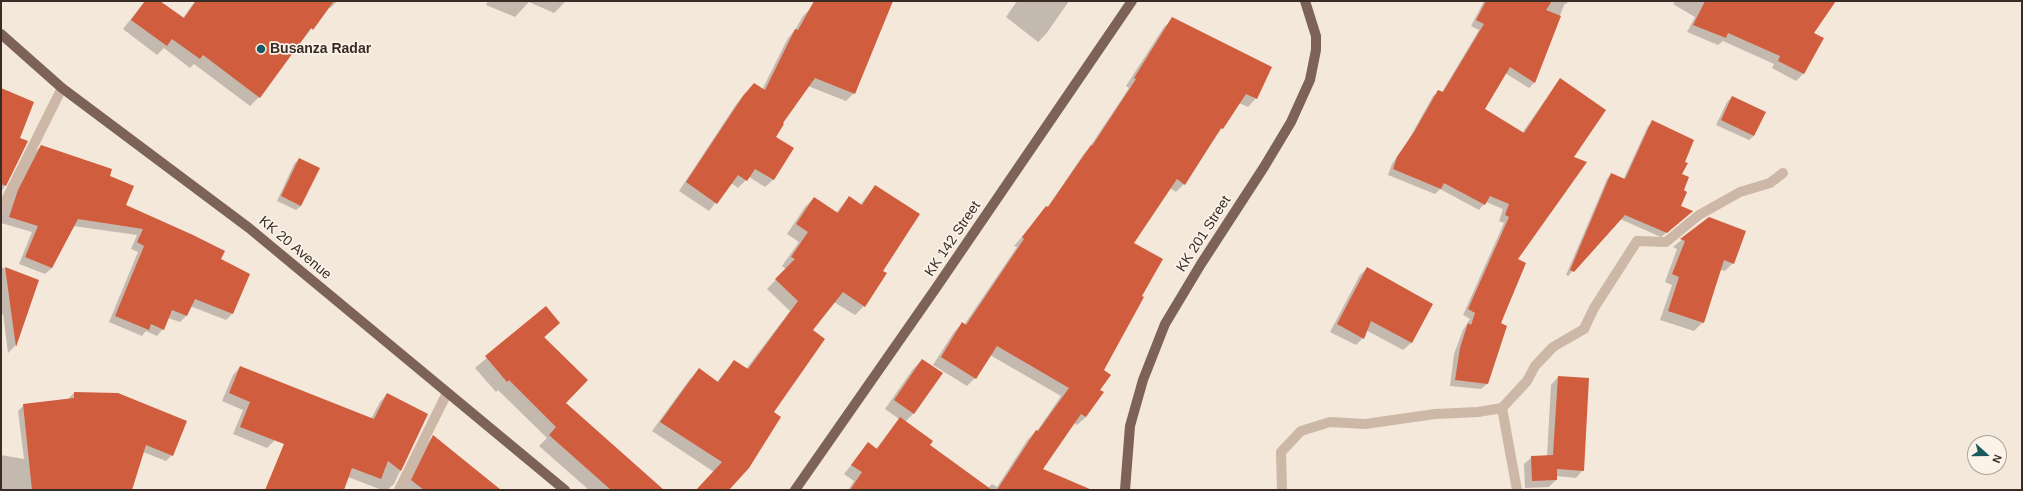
<!DOCTYPE html>
<style>
body{margin:0}
#map{position:relative;width:2023px;height:491px;overflow:hidden;background:#f4e8db;font-family:Arial,sans-serif}
canvas{display:block}
.frame{position:absolute;inset:0;border:2px solid #392c27;pointer-events:none}
.north{position:absolute;left:1967px;top:435px;width:40px;height:40px;box-sizing:border-box;background:#fbf2e8;border:1px solid #ada39b;border-radius:50%;rotate:111deg;font-size:11px;font-weight:700;line-height:16px;text-align:center;color:#392c27}
.north::after{content:'';display:block;margin:auto;width:14px;height:18px;background:#195b5e;clip-path:polygon(50% 0,100% 100%,50% 72%,0 100%)}
</style>
<div id="map">
<canvas width="2023" height="491"></canvas>
<div class="frame"></div>
<div class="north">N</div>
</div>
<script>
const context = document.querySelector('canvas').getContext('2d');
context.lineJoin = 'round';
function paint(path, color) { context.fillStyle = color; context.fill(path, 'evenodd'); }
const shape = rows => new Path2D(rows.map(r => 'M' + r).join(''));
function stroke(path, color, width, dash) { context.strokeStyle = color; context.lineWidth = width; context.lineCap = dash ? 'butt' : 'round'; context.setLineDash(dash || []); context.stroke(path); }
function drawText(font, color, halo, rows, align = 'center') {
  context.font = font + ' Arial,sans-serif'; context.lineWidth = 3.5; context.setLineDash([]); context.textBaseline = 'middle'; context.strokeStyle = halo; context.fillStyle = color; for (const [text, x, y, turn = 0] of rows) {
    context.save(); context.translate(x, y); context.rotate((+turn || 0) * Math.PI / 180); context.textAlign = isNaN(turn) ? turn : align; if (halo) context.strokeText(text, 0, 0); context.fillText(text, 0, 0); context.restore();
  }
}
paint(shape([
 [145,1,158,1,183,18,195,1,338,1,330,8,328,7,259,97,250,106,194,64,190,68,164,48,157,55,123,29],
 [488,1,566,1,554,13,529,2,515,17,486,5],
 [824,1,892,1,854,93,846,101,808,86,782,123,775,137,793,148,773,180,765,187,749,177,738,188,731,183,709,211,679,191,735,106,746,92,762,90,788,38,795,30,803,16,811,8],
 [1017,1,1069,1,1046,34,1038,42,1006,17],
 [1484,1,1570,1,1564,5,1534,83,1529,88,1505,73,1483,109,1522,133,1560,79,1573,157,1516,260,1487,384,1481,389,1450,386,1454,354,1463,330,1470,319,1463,315,1504,223,1499,221,1503,209,1486,202,1479,210,1440,189,1435,194,1388,175,1392,164,1409,139,1433,96,1439,91,1442,92,1479,30,1471,26],
 [1675,1,1830,1,1813,33,1822,38,1803,74,1796,81,1772,68,1774,64,1723,41,1718,45,1687,32,1695,17,1673,4],
 [1173,19,1256,98,1248,107,1239,103,1184,184,1176,192,1170,188,1133,244,1141,297,1103,370,1099,390,1086,417,1077,425,1074,423,1042,470,1074,490,848,490,854,481,844,474,868,444,876,449,899,419,885,409,913,369,922,360,914,413,905,422,929,445,988,488,992,484,997,487,1028,439,1037,431,1061,396,990,355,975,378,967,386,933,365,954,332,962,324,964,325,1017,247,1014,246,1047,208,1083,155,1089,148,1129,88,1126,86,1164,27],
 [1,89,19,139,27,141,1,193],
 [1732,97,1754,136,1749,140,1716,125,1727,102],
 [1653,121,1683,163,1681,174,1682,191,1679,207,1692,212,1661,237,1620,219,1568,276,1566,275,1607,179,1611,174,1623,180,1648,126],
 [41,146,109,176,125,206,220,259,232,314,226,320,190,306,186,316,180,322,168,318,163,329,157,336,146,331,142,336,109,322,138,252,131,249,137,235,73,226,52,268,45,274,19,264,32,232,1,223,1,218,34,153],
 [299,159,301,206,296,210,277,201,294,164],
 [875,186,882,271,864,306,855,315,834,302,812,330,773,413,727,490,697,490,714,472,652,431,690,379,699,370,717,382,734,361,746,369,790,311,767,289,786,269,782,266,799,242,787,234,805,207,814,198,836,213,849,197,860,205],
 [1709,218,1733,263,1725,271,1720,270,1703,322,1694,331,1660,320,1672,285,1665,282,1677,249,1673,247],
 [1,267,37,283,15,346,8,353,3,313,1,319],
 [1367,268,1431,304,1411,343,1403,350,1366,330,1363,338,1356,345,1330,332,1360,275],
 [546,307,559,323,544,338,564,403,662,490,589,490,539,446,547,438,498,390,496,392,475,368],
 [240,367,371,419,380,402,387,394,426,414,394,484,387,490,382,490,348,477,343,490,282,490,300,442,275,440,267,448,233,434,243,410,222,401,233,375],
 [1558,377,1583,470,1576,478,1556,476,1556,480,1549,487,1525,488,1524,464,1532,457,1547,456,1551,385],
 [74,393,172,455,166,461,143,452,131,490,1,490,1,455,24,459,18,411,24,405,68,399],
 [434,436,499,490,401,490,422,448]
]), '#0003');
paint(shape([
 [145,1,160,1,184,18,196,1,334,1,313,30,311,28,260,98,203,55,200,59,172,39,167,46,131,20],
 [814,1,893,1,855,94,815,78,783,123,784,124,776,137,794,148,774,180,755,169,747,181,738,175,717,204,686,182,743,96,754,83,765,90,795,29,798,30],
 [1486,1,1552,1,1546,10,1561,16,1535,83,1510,67,1485,109,1524,133,1560,78,1606,110,1574,157,1587,162,1518,259,1526,263,1501,323,1507,326,1488,384,1455,380,1460,348,1468,323,1471,325,1475,313,1468,309,1509,217,1505,215,1509,204,1490,196,1485,205,1444,183,1441,189,1393,169,1397,157,1414,132,1438,90,1443,92,1484,24,1476,20],
 [1705,1,1836,1,1814,33,1824,38,1804,74,1778,61,1780,56,1728,33,1726,38,1693,25],
 [1172,17,1272,67,1257,99,1246,94,1223,129,1221,128,1185,185,1177,179,1134,243,1163,259,1142,296,1144,297,1104,370,1111,375,1100,390,1104,392,1086,417,1081,414,1043,469,1092,490,997,490,1036,430,1038,431,1069,388,997,346,976,379,941,357,962,322,966,325,1024,239,1022,237,1046,206,1048,207,1091,145,1092,146,1136,79,1134,78],
 [1,88,34,102,20,138,28,141,6,186,1,184],
 [1732,96,1766,112,1754,136,1721,120],
 [1652,120,1694,140,1685,162,1688,163,1682,174,1689,177,1684,190,1687,192,1681,206,1693,211,1667,233,1625,215,1574,272,1570,270,1611,173,1625,179],
 [41,145,112,169,110,176,134,186,126,205,193,235,225,251,221,259,250,274,233,314,195,299,187,316,172,310,164,330,151,324,149,330,115,316,144,246,137,242,143,229,78,219,52,268,25,257,38,226,9,217,18,190],
 [299,158,320,168,301,206,281,196],
 [875,185,920,214,883,271,887,273,865,307,843,292,813,330,825,339,774,412,781,417,749,468,729,490,696,490,722,462,660,422,699,368,718,382,734,360,748,369,798,301,775,279,795,259,791,257,808,232,796,224,814,197,838,213,849,196,862,205],
 [1709,217,1746,231,1734,264,1724,260,1704,323,1668,311,1679,277,1672,274,1685,241,1680,239],
 [5,267,39,280,16,347],
 [1367,267,1433,304,1412,343,1371,321,1364,339,1337,324],
 [546,306,560,323,544,337,588,380,566,403,664,490,611,490,549,435,556,427,509,380,507,382,485,356],
 [922,359,943,373,914,414,894,400],
 [240,366,374,419,387,393,428,414,401,471,388,461,381,479,352,468,344,490,265,490,284,444,240,427,250,402,229,393],
 [1558,376,1589,378,1584,471,1557,469,1557,480,1532,481,1531,456,1553,455],
 [74,392,118,393,187,421,173,456,146,445,132,490,32,490,23,404,74,398],
 [900,417,933,441,930,445,992,490,850,490,862,472,851,465,868,442,877,449],
 [433,435,501,490,424,490,411,480]
]), '#d05d3d');
stroke(shape([
 [1,210,62,88],
 [1502,408,1517,490],
 [399,490,447,393],
 [1282,490,1281,452,1301,431,1330,422,1365,424,1435,414,1478,412,1502,408,1527,381,1535,366,1553,347,1584,329,1594,308,1637,241,1666,242,1699,215,1740,192,1770,183,1783,173]
]), '#cdb7a6', 10);
stroke(shape([
 [1,34,62,88,249,228,565,490],
 [795,490,936,288,1132,1],
 [1125,490,1130,426,1143,380,1165,324,1201,264,1264,167,1291,122,1310,80,1316,50,1316,36,1305,1]
]), '#7c6257', 10);
for (const [x, y, r, color] of [
 [261,49,5,"#195b5e"]
]) { const dot = new Path2D(); dot.arc(x, y, r, 0, 2 * Math.PI); context.fillStyle = color; context.fill(dot); stroke(dot, '#fbf2e8', 1.5); }
drawText('bold 14px', '#392c27', '#fbf2e8', [
 ["Busanza Radar",270,49]
], 'left');
drawText('14px', '#392c27', '#fbf2e8', [
 ["KK 201 Street",1204,234,-57],
 ["KK 142 Street",953,239,-56],
 ["KK 20 Avenue",295,248,40]
]);
</script>
